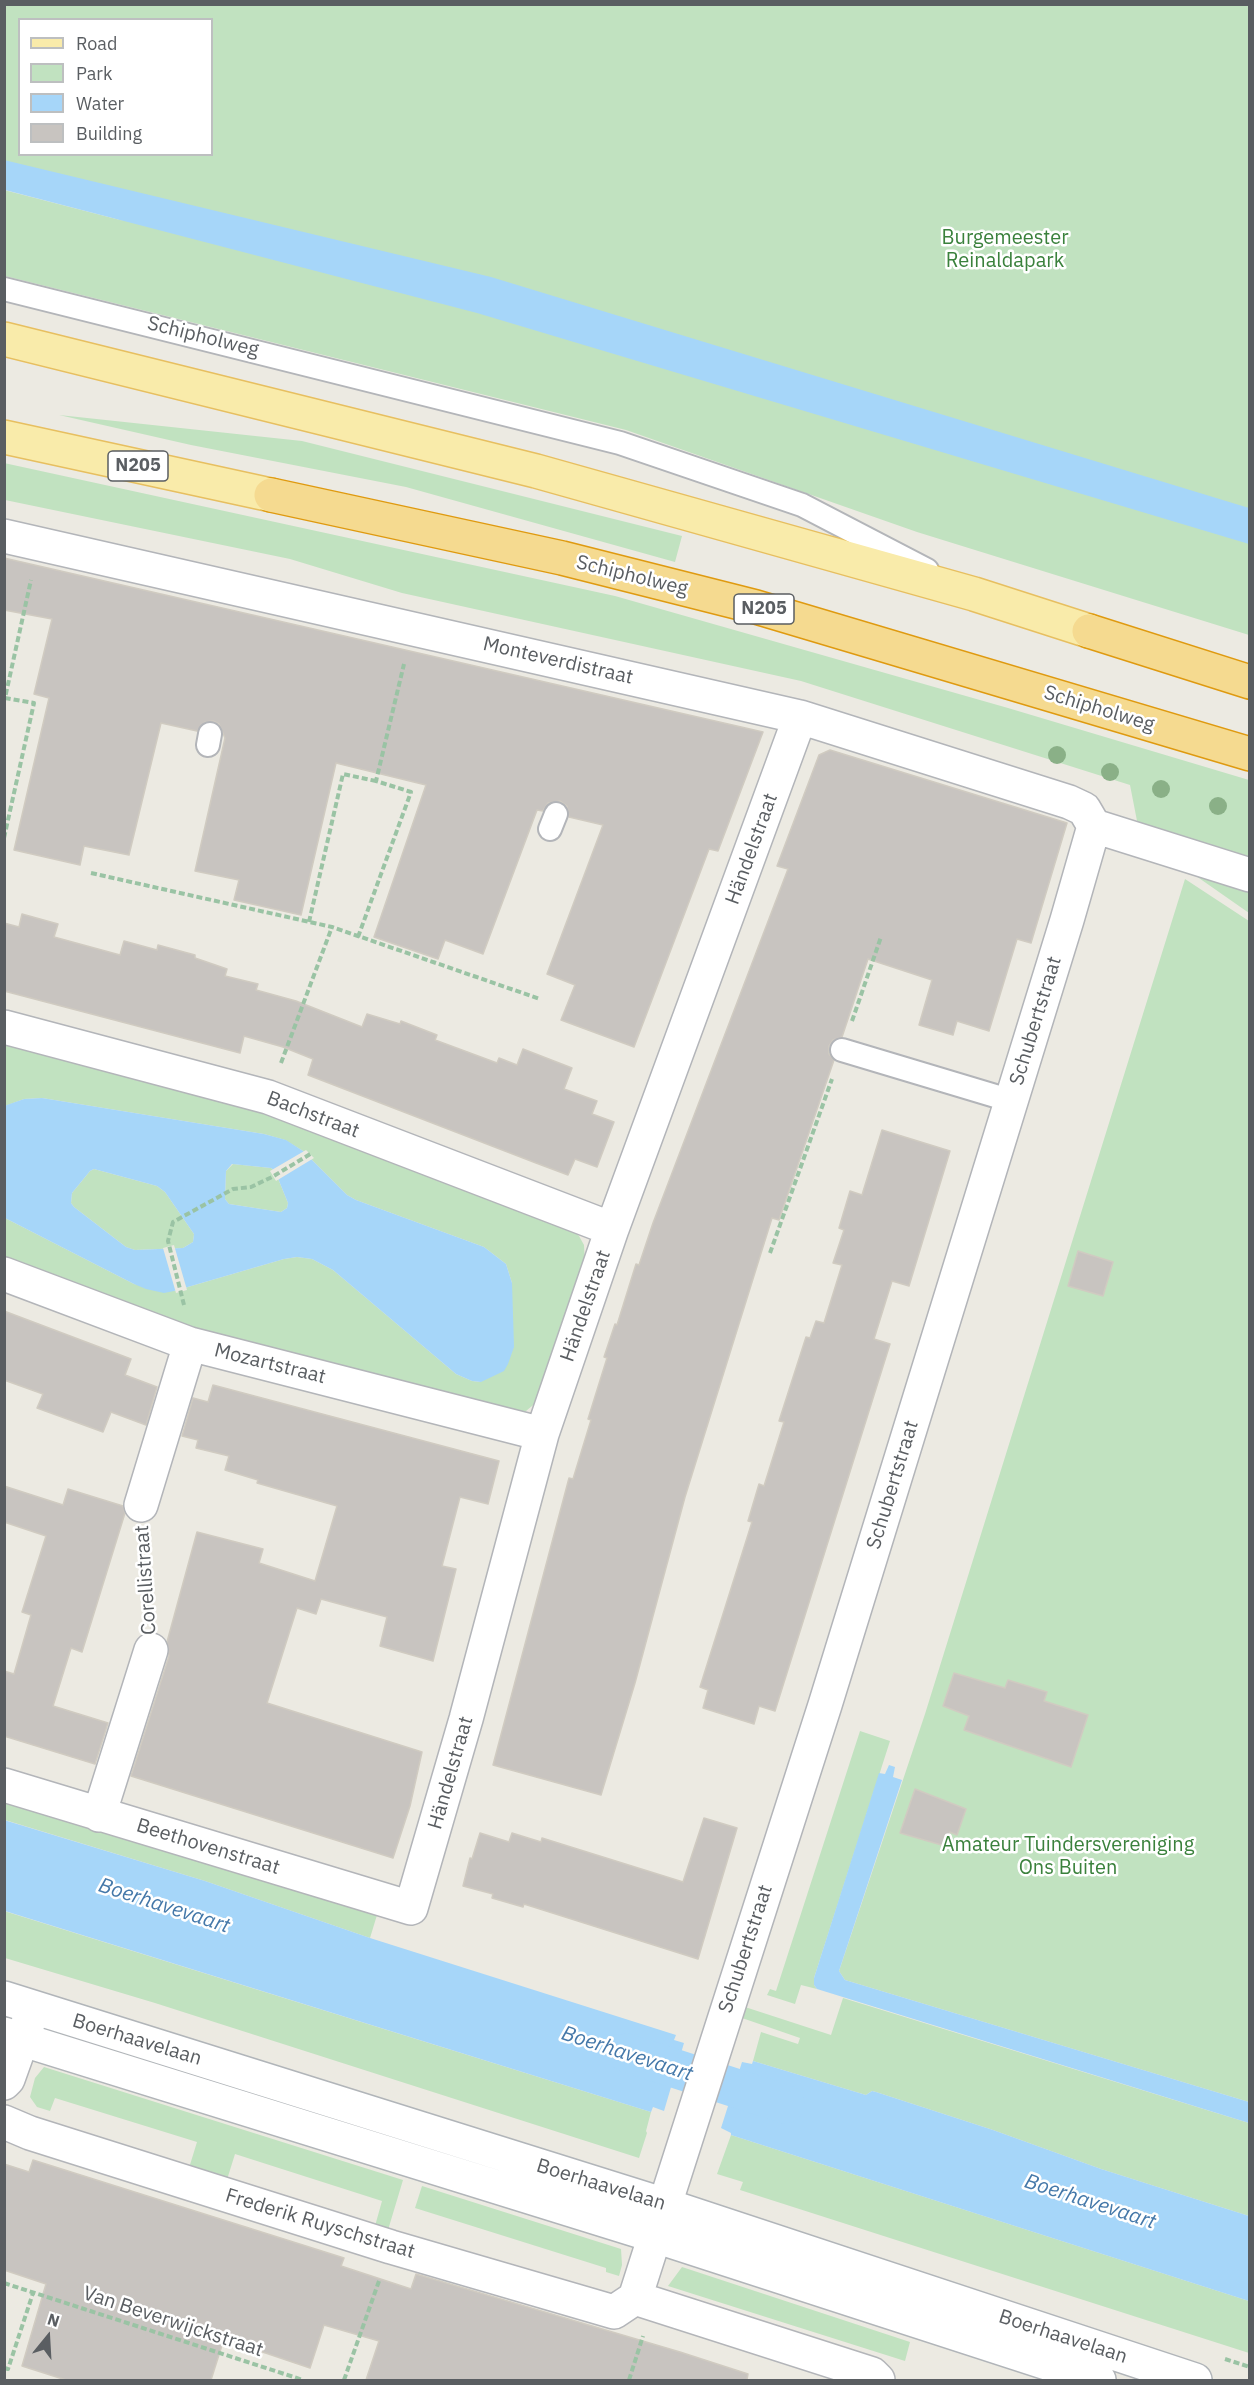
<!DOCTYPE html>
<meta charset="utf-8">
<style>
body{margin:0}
#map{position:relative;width:1254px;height:2385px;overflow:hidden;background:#eceae2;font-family:"IBM Plex Sans",sans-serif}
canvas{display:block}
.frame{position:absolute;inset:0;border:6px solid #5a5e62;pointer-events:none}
.legend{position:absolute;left:18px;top:18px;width:195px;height:138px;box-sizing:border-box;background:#fff;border:2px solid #bdbfc0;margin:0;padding:8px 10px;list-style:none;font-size:18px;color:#5a5e62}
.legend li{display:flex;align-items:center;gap:12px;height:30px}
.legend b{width:30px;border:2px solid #bdbfc0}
.north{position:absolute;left:18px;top:2307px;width:60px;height:60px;-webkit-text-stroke:4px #fff;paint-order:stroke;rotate:18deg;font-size:16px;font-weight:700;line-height:24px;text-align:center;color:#5a5e62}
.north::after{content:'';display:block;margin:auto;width:21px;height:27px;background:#5a5e62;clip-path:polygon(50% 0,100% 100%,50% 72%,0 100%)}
</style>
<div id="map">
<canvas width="1254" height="2385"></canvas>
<div class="frame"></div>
<ul class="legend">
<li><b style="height:8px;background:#f9ebaa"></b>Road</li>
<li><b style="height:16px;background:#c1e2c0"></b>Park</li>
<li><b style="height:16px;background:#a6d6f9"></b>Water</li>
<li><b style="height:16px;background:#c8c4c0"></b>Building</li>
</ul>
<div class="north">N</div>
</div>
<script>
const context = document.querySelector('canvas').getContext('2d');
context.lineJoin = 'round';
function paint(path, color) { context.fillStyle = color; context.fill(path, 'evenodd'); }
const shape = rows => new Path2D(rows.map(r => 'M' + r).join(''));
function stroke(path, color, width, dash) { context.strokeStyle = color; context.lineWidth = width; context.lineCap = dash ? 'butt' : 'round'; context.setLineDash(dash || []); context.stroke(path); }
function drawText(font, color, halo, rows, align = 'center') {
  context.font = font + ' "IBM Plex Sans",sans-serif'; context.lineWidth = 5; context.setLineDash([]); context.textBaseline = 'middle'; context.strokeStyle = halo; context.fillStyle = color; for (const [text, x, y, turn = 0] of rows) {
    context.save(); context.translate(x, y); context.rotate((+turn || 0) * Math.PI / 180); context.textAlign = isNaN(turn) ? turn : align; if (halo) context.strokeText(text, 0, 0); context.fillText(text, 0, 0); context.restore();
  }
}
paint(shape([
 [5,5,1249,5,1249,635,917,532,626,430,5,276,4,190,124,221,5,183],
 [20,20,212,20,212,154,20,154],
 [59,415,302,441,682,536,675,562,406,487,191,445],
 [4,463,615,596,1008,708,1249,780,1249,860,1138,826,1130,785,801,681,402,593,290,559,5,500],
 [1249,864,1249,913,1186,869],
 [1185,879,1249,921,1249,2102,845,1980,839,1971,925,1714],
 [4,1040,263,1110,571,1228,579,1236,584,1245,585,1263,538,1401,526,1411,516,1414,201,1334,5,1260,5,1218,134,1284,174,1291,284,1259,297,1257,312,1259,333,1270,456,1374,472,1381,481,1382,512,1283,506,1264,484,1247,356,1200,347,1195,303,1151,285,1140,264,1134,42,1098,24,1099,5,1106],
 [233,1164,271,1168,275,1171,288,1203,287,1208,281,1212,229,1204,225,1199,226,1171],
 [94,1169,157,1186,165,1192,194,1234,193,1242,183,1248,135,1250,126,1247,74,1207,71,1203,72,1193,90,1171],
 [860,1731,890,1741,814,1978,814,1985,817,1989,801,1985,795,2004,767,1995,770,1989,776,1991],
 [4,1798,377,1915,370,1938,205,1881,5,1820],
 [4,1911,651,2112,646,2131,647,2133,639,2158,155,2003,5,1958],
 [843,1998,1249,2123,1249,2216,1101,2169,993,2130,876,2092,872,2091,866,2095,753,2061,761,2032,798,2044,800,2038,742,2018,745,2007,831,2035],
 [44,2067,403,2180,388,2230,375,2226,382,2201,235,2154,225,2186,189,2168,197,2142,55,2098,50,2111,37,2107,30,2097,35,2078],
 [731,2135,1249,2301,1249,2353,740,2190,743,2182,717,2174],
 [422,2186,621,2249,622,2265,619,2276,606,2272,606,2268,415,2208],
 [682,2267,910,2342,905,2361,668,2286]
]), '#c1e2c0');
paint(shape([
 [4,160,491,277,1249,508,1249,544,477,313,5,190],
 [42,1098,264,1134,286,1140,303,1151,347,1195,356,1200,484,1247,506,1264,512,1283,514,1347,508,1364,504,1371,481,1382,472,1381,456,1374,333,1270,312,1259,297,1257,284,1259,174,1291,164,1293,146,1289,134,1284,5,1218,4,1106,24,1099],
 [232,1164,271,1168,275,1171,288,1203,287,1208,281,1212,229,1204,225,1199,226,1171],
 [94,1169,157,1186,165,1192,194,1234,193,1242,183,1248,135,1250,126,1247,74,1207,71,1203,72,1193,90,1171],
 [889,1765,895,1767,893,1777,902,1780,839,1971,845,1980,1249,2102,1249,2123,817,1989,814,1985,814,1978,879,1773,885,1774],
 [4,1820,205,1881,370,1938,676,2035,674,2040,684,2043,664,2111,653,2107,651,2112,5,1911],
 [753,2061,866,2095,872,2091,876,2092,993,2130,1101,2169,1249,2216,1249,2301,731,2135,731,2133,721,2128,742,2062,752,2064]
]), '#a6d6f9');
paint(shape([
 [306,1150,314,1158,276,1181,270,1171],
 [174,1245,187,1290,176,1293,163,1248]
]), '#eceae2');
stroke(shape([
 [627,2053,785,2104]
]), '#a6d6f9', 39);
const building = shape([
 [4,558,763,732,718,851,709,849,634,1047,561,1020,575,985,547,974,603,825,569,817,567,806,560,801,548,803,543,811,537,810,483,954,445,940,438,959,374,937,426,785,336,763,301,915,234,900,239,880,195,871,225,738,219,724,213,721,205,722,197,731,161,723,129,855,84,846,80,865,14,850,49,698,34,694,52,619,4,610,4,558],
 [830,750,1067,823,1031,943,1017,939,989,1031,957,1021,953,1035,919,1025,932,980,868,959,842,1037,833,1040,829,1046,829,1054,834,1060,779,1220,772,1218,685,1497,635,1683,601,1795,493,1765,569,1478,573,1479,591,1420,588,1419,607,1358,604,1357,615,1324,617,1325,636,1264,639,1265,653,1223,788,869,777,866,819,755,830,750],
 [22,914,58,924,54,937,120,955,124,941,157,950,158,945,195,955,195,958,227,969,225,976,258,984,256,990,296,1001,362,1027,367,1014,400,1024,401,1021,437,1035,435,1040,497,1063,499,1058,517,1065,523,1049,572,1068,564,1089,597,1101,592,1114,614,1122,597,1167,575,1159,568,1175,536,1163,308,1075,313,1059,283,1047,244,1036,240,1053,4,991,4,923,19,927,22,914],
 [882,1130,950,1151,909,1286,892,1281,874,1339,890,1344,775,1711,759,1706,754,1724,703,1708,708,1690,700,1687,752,1522,748,1521,759,1484,764,1486,784,1422,779,1421,806,1337,810,1338,816,1321,824,1323,842,1265,833,1263,844,1230,839,1228,850,1191,862,1195,882,1130],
 [1078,1251,1113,1262,1103,1296,1068,1286,1078,1251],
 [4,1311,131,1359,125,1375,157,1387,146,1425,111,1412,103,1432,37,1408,43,1394,4,1380,4,1311],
 [213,1385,499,1461,488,1504,460,1497,442,1566,456,1569,433,1661,380,1646,387,1617,321,1599,316,1614,297,1608,267,1703,422,1752,410,1806,393,1858,131,1776,169,1656,167,1642,197,1532,263,1549,259,1563,315,1581,337,1506,257,1483,258,1480,225,1470,229,1456,196,1448,198,1440,182,1436,193,1398,208,1402,213,1385],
 [4,1486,63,1505,68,1489,123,1506,125,1513,82,1652,71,1648,53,1706,108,1723,95,1764,4,1736,4,1671,14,1674,31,1615,22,1612,46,1536,4,1522,4,1486],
 [954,1673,1005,1688,1008,1680,1047,1692,1044,1701,1088,1715,1071,1767,964,1730,969,1716,943,1706,954,1673],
 [915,1789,966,1809,957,1835,950,1832,945,1846,900,1833,915,1789],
 [704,1818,737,1828,698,1959,524,1904,523,1907,492,1898,493,1894,463,1886,470,1858,472,1859,480,1833,509,1842,512,1833,541,1842,542,1838,683,1882,704,1818],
 [33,2160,344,2258,341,2266,411,2289,416,2274,680,2352,748,2374,747,2380,366,2380,379,2341,324,2325,310,2368,224,2339,211,2380,66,2380,22,2366,46,2284,4,2270,4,2164,29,2172,33,2160]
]);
paint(building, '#c8c4c0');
stroke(building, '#d0cbc1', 1.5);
const lane = shape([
 [4,289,620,443,802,505,927,570],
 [208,745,210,734],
 [550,829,556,814],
 [842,1050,1012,1101]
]);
const street = shape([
 [4,536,800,717,1069,802,1084,809,1094,826],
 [4,1027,268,1097,612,1229],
 [4,1274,190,1344,542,1434],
 [141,1505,190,1344],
 [4,1785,411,1908,466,1719,542,1434,612,1229,800,717],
 [99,1815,151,1650],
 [4,2083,8,2079,32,2012],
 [4,2122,30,2133,391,2247,614,2312,635,2298],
 [635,2298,825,1705,1067,920,1094,826,1250,875],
 [635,2298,872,2374,878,2380]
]);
const secondary = shape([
 [4,1998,665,2205,1195,2380],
 [4,2034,655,2236,1099,2380]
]);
const primary = shape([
 [4,339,536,471,974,594,1089,631],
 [4,437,271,495]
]);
const highway = shape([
 [271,495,562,558,756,607,1250,754],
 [1089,631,1250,682]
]);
stroke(lane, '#b3b5b9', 26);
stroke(street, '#b3b5b9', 36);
stroke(secondary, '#b1b5b9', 36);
stroke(primary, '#e7bf60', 36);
stroke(highway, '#df9a10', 36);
stroke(shape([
 [4,838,34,703,5,698,31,580],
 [91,873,332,927,540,999],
 [309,922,343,774,376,781],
 [358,937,411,792,376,781,404,664],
 [852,1021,881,937],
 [281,1063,332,927],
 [770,1253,832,1079],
 [184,1305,168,1241,173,1222,233,1189,251,1187,272,1177,312,1153],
 [143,1539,148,1615],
 [4,2283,303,2380],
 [1225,2359,1250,2367],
 [4,2368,8,2369,33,2293],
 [344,2380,379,2281],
 [629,2380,643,2336]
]), '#9ac3a4', 4, [6, 3]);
stroke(lane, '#fff', 22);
stroke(street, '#fff', 33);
stroke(secondary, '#fff', 33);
stroke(primary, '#f9ebaa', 33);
stroke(highway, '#f5da90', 33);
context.fillStyle = '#8ab087';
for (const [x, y] of [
 [1057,755],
 [1110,772],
 [1161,789],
 [1218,806]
]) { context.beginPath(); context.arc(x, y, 9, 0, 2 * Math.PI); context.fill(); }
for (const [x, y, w] of [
 [138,466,60],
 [764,609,60]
]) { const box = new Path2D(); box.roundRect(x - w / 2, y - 15, w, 30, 4.5); context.fillStyle = '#fff'; context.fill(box); stroke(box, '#5a5e62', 1.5); }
drawText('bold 18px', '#5a5e62', null, [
 ["N205",138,466],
 ["N205",764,609]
]);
drawText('20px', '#3a813c', '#fff', [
 ["Burgemeester",1005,238],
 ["Reinaldapark",1005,261],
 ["Amateur Tuindersvereniging",1068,1845],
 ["Ons Buiten",1068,1868]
]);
drawText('20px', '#5a5e62', '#fff', [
 ["Schipholweg",203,337,14],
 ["Schipholweg",632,576,14],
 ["Monteverdistraat",558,661,13],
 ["Schipholweg",1099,709,17],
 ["Händelstraat",752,849,-70],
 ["Schubertstraat",1036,1021,-73],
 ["Bachstraat",313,1115,21],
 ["Händelstraat",586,1306,-71],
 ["Mozartstraat",270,1364,14],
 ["Schubertstraat",893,1485,-73],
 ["Corellistraat",146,1580,-94],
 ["Händelstraat",451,1773,-74],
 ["Beethovenstraat",208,1847,17],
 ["Schubertstraat",746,1949,-72],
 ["Boerhaavelaan",137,2040,17],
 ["Boerhaavelaan",601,2185,17],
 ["Frederik Ruyschstraat",320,2224,17],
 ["Van Beverwijckstraat",173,2322,18],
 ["Boerhaavelaan",1063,2337,18]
]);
drawText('italic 21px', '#4478a9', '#fff', [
 ["Boerhavevaart",164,1906,18],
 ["Boerhavevaart",627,2054,18],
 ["Boerhavevaart",1090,2202,18]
]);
</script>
